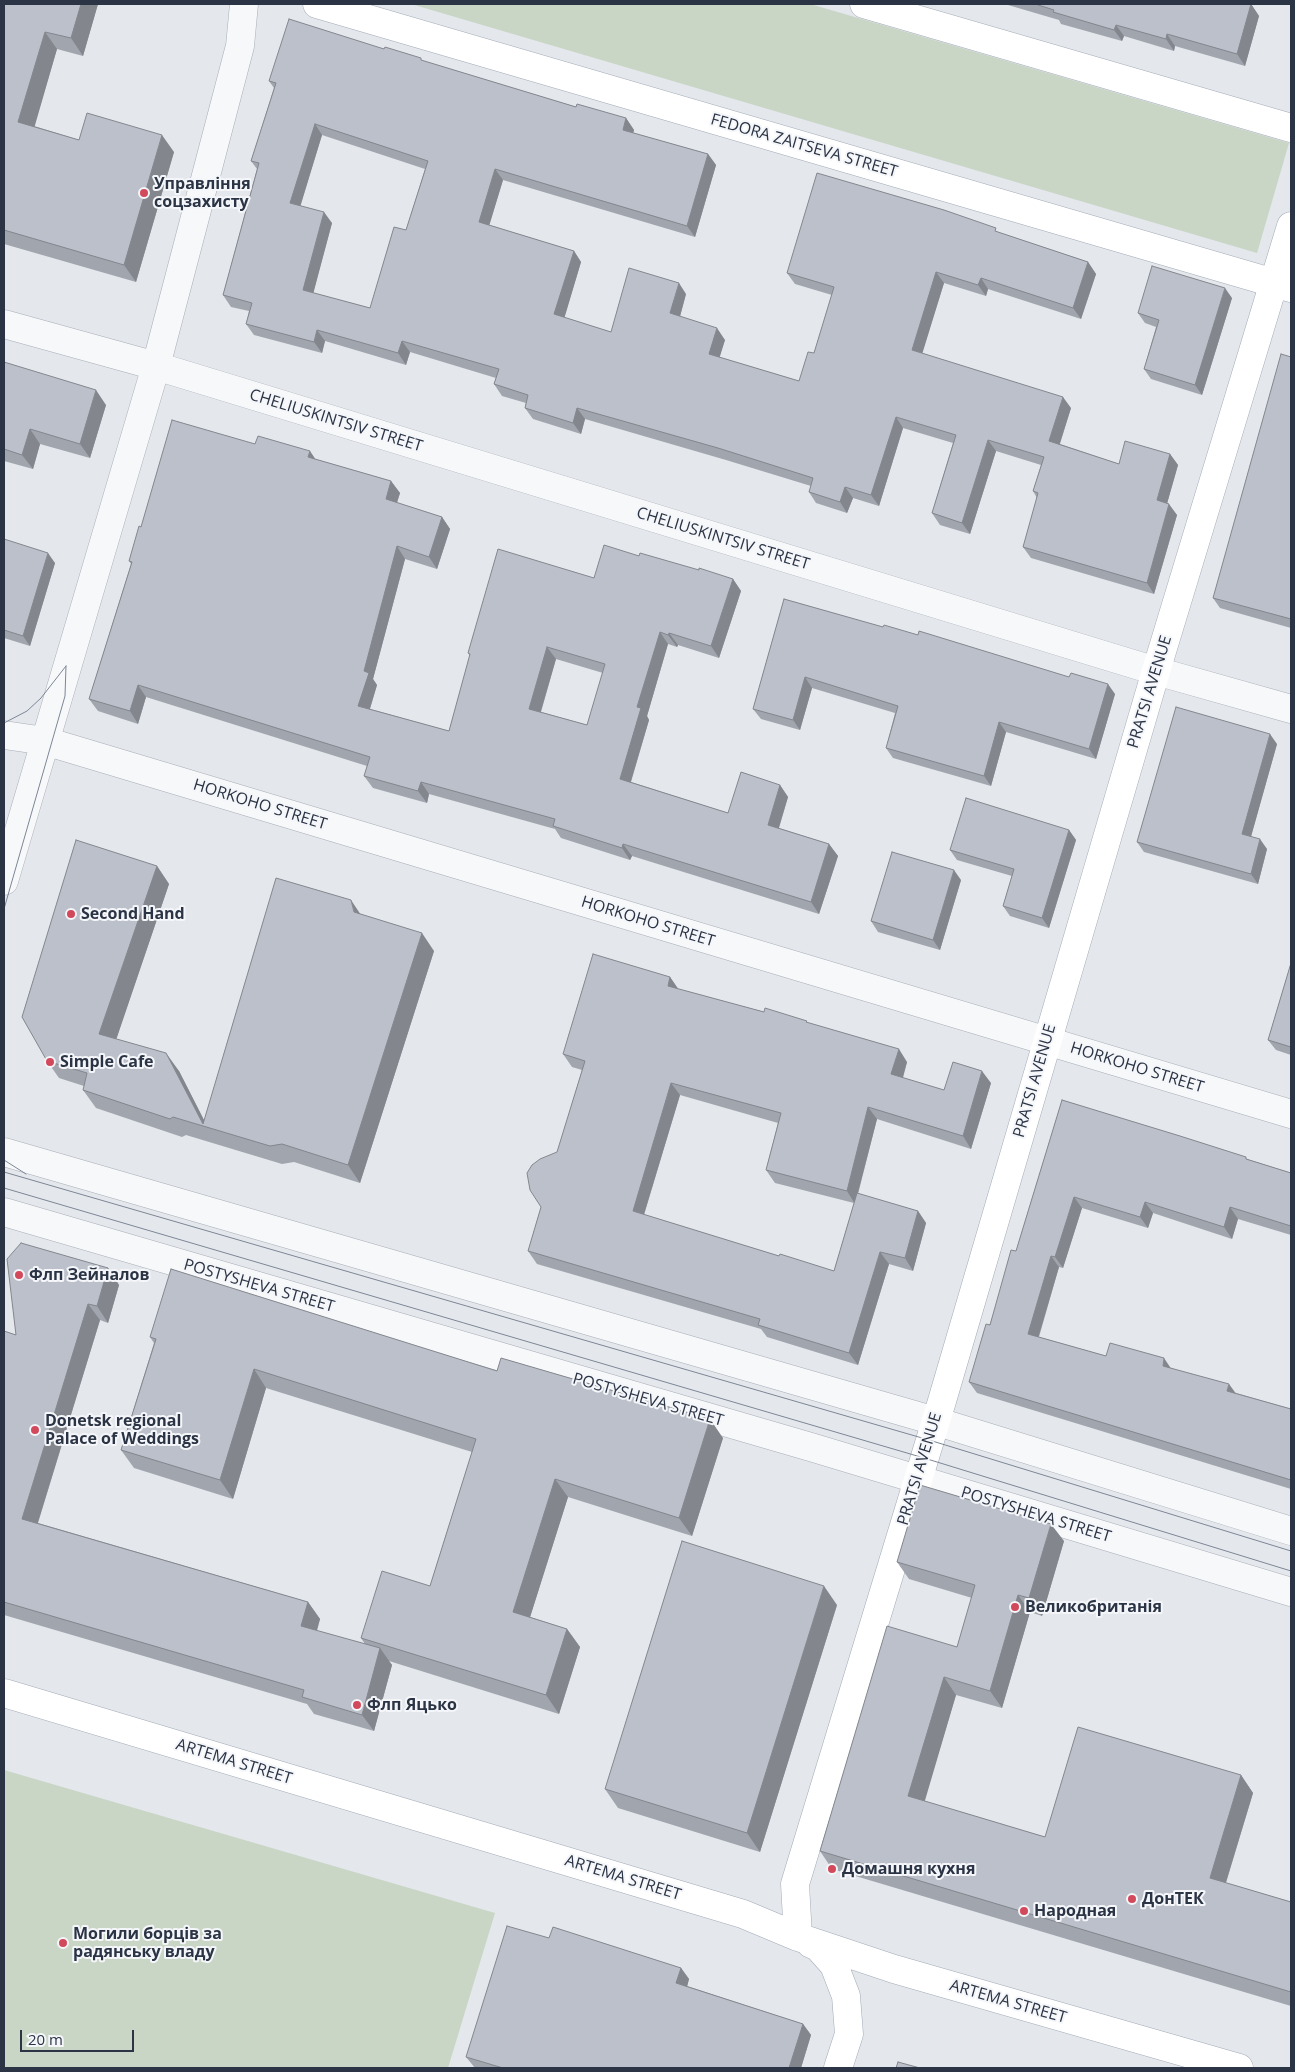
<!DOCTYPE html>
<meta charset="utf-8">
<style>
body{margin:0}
#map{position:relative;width:1295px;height:2072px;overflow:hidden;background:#e4e7ec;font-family:"Open Sans",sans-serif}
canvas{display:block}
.frame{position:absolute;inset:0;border:5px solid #2b3445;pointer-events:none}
.scale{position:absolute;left:20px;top:2030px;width:114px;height:22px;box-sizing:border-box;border:2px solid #2b3445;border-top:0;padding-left:6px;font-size:15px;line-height:18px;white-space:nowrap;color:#2b3445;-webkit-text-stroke:4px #f4f6f9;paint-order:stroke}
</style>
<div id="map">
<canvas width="1295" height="2072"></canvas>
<div class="frame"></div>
<div class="scale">20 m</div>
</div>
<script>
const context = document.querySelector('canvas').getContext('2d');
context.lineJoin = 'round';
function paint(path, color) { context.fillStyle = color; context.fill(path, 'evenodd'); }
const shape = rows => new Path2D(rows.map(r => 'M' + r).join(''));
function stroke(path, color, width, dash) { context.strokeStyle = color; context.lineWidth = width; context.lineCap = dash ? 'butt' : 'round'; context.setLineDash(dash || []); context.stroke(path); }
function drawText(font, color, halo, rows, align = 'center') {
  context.font = font + ' "Open Sans",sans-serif'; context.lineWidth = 4; context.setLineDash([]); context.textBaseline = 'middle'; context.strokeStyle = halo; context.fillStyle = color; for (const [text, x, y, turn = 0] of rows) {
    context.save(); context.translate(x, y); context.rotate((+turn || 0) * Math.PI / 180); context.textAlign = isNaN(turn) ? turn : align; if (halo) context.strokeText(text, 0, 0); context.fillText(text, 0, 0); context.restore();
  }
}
paint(shape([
 [411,4,810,4,1289,143,1257,253],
 [4,1770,495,1913,448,2068,4,2068]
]), '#c9d6c5');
const minor = shape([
 [4,324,156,366,1156,671,1291,709],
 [4,735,45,741,1291,1114],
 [4,881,156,366,240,46,244,4],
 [4,1152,935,1421,1291,1531],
 [4,1212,814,1448,1291,1592]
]);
const major = shape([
 [317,4,1291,288],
 [864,4,1291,128],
 [4,1693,743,1914,798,1937,894,1969,1239,2068],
 [798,1937,795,1884,942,1401,1156,671,1291,226],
 [811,1944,818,1947,834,1965,846,1996,849,2034,838,2068]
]);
stroke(minor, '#a9aeb7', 29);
stroke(major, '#a3abb8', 29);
stroke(minor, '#f7f8fa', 28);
stroke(major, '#fff', 28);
stroke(shape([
 [4,723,27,711,41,698,66,666],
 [4,909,65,696,66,666],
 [4,1160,26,1174],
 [4,1172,929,1440,1291,1551],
 [4,1188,924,1458,1291,1571]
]), '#7d8696', 1);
paint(shape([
 [4,4,98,4,83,56,57,49,34,126,79,140,174,152,136,282,4,244],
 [1007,4,1251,4,1259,16,1245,66,1175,46,1174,51,1124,36,1122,41,1061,24,1059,20,1008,5],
 [384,49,576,107,626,118,634,130,633,133,708,154,716,165,695,237,503,180,489,225,574,251,581,262,564,318,611,332,686,294,680,316,725,340,719,357,799,381,814,353,832,295,795,284,787,273,1000,233,1088,262,1096,274,1081,319,988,289,986,296,944,283,922,353,1071,408,1060,444,1119,464,1170,454,1178,465,1167,503,1177,515,1154,594,1031,558,1023,547,1037,498,1033,491,1041,465,996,451,970,534,940,525,932,513,953,443,903,428,879,506,853,498,847,513,816,503,809,492,811,486,726,460,585,419,581,434,533,419,525,408,526,403,502,396,494,384,496,378,410,352,406,365,325,341,322,353,254,335,246,324,249,311,231,307,223,295,257,169,251,161,274,88,269,81],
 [322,135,425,169,406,230,370,308,313,293,332,223,300,206],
 [1232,298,1202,395,1151,379,1144,369,1156,327,1145,323,1138,313],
 [1291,357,1291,628,1220,608,1213,598],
 [4,362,106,405,90,458,40,444,33,469,4,461],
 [255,444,315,459,391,481,400,493,397,503,442,517,450,529,437,569,405,559,373,679,377,685,370,709,449,731,470,656,468,653,594,578,639,556,733,579,741,591,719,658,678,645,677,647,668,644,647,716,649,720,631,782,728,813,780,785,788,797,779,828,829,844,838,856,819,914,632,856,630,860,561,838,555,829,429,794,427,803,373,788,364,776,367,766,146,697,138,724,98,711,89,699,131,564,129,561,141,527],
 [556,659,603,673,587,725,541,712],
 [4,539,55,563,30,646,4,638],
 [784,599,1115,694,1096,759,1006,732,991,786,893,758,886,748,895,713,812,688,800,730,761,719,753,709],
 [1277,744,1251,836,1267,849,1258,884,1144,852,1137,842],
 [1069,830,1076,840,1049,928,1010,916,1003,906,1012,876,957,860,950,850],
 [157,866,169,884,116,1039,179,1071,204,1120,360,914,434,951,360,1183,294,1162,282,1164,186,1135,182,1137,96,1108,83,1090,84,1086,59,1078,47,1061],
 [961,880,940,950,878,932,871,921],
 [1291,963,1291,1055,1276,1050,1268,1040],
 [670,977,678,989,764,1012,808,1023,907,1062,903,1078,944,1090,991,1083,971,1149,877,1119,858,1194,918,1211,926,1223,913,1271,889,1264,858,1365,767,1337,761,1329,537,1264,528,1251,582,1070,572,1067,563,1054],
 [680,1095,778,1123,766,1170,775,1183,854,1203,834,1271,779,1256,644,1215],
 [1062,1100,1291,1173,1291,1235,1238,1219,1232,1239,1153,1213,1148,1228,1082,1208,1063,1268,1059,1267,1039,1337,1106,1356,1171,1368,1236,1393,1291,1409,1291,1489,977,1393,969,1382,1016,1251],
 [108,1268,119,1285,108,1323,100,1320,38,1523,308,1602,320,1619,317,1631,365,1644,361,1638,430,1586,472,1452,266,1388,233,1499,134,1468,121,1450,154,1343,150,1337,497,1371,723,1438,692,1536,568,1497,530,1617,567,1629,580,1647,559,1714,389,1661,392,1665,374,1731,314,1714,307,1704,4,1615,4,1331,16,1335],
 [1064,1541,1042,1616,1030,1612,1002,1708,956,1695,924,1801,1045,1837,1241,1775,1253,1793,1226,1883,1291,1902,1291,2006,832,1869,820,1851,957,1647,972,1598,909,1579,897,1562],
 [837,1605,760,1852,618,1808,605,1789],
 [549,1938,681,1968,689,1979,687,1986,803,2024,811,2035,801,2068,475,2068,466,2057]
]), '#a1a5ae');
paint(shape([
 [81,4,98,4,83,56,71,38],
 [1251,4,1259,16,1245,66,1237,54],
 [1116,25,1124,36,1122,41,1114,30],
 [45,32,57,49,31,139,18,122],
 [1167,34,1175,46,1174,51,1166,39],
 [626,118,634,130,631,141,623,130],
 [315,124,322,135,298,214,290,203],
 [162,135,174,152,136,282,124,265],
 [708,154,716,165,695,237,687,226],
 [495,169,503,180,487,233,479,222],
 [324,212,332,223,311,302,303,290],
 [574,251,581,262,562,326,554,314],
 [1088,262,1096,274,1081,319,1073,308],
 [936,272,944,283,920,361,912,350],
 [981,278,988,289,986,296,978,285],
 [679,283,686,294,678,324,670,313],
 [1225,288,1232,298,1202,395,1195,385],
 [717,328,725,340,717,366,709,354],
 [317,330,325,341,322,353,314,342],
 [402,341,410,352,406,365,398,353],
 [96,390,106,405,90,458,80,444],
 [1063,397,1071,408,1057,452,1049,441],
 [577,408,585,419,581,434,573,423],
 [896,417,903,428,879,506,871,495],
 [30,429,40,444,33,469,22,455],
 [988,440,996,451,970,534,962,523],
 [310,451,318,463,308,457],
 [1170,454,1178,465,1165,511,1157,500],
 [391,481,400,493,394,511,386,499],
 [845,487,853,498,847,513,840,502],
 [1169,504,1177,515,1154,594,1147,583],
 [442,517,450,529,437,569,429,557],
 [397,546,405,559,373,679,377,685,367,718,358,706,364,671],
 [48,553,55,563,30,646,23,636],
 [733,579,741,591,719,658,711,646],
 [660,632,668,644,647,716,649,720,628,791,620,779,637,707],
 [669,633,678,645,677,647,668,635],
 [547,647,556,659,538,721,529,709],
 [805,677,812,688,800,730,793,720],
 [1108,684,1115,694,1096,759,1089,749],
 [138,685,146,697,138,724,130,711],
 [999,722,1006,732,991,786,984,776],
 [1270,734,1277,744,1249,844,1242,834],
 [421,782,429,794,427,803,418,791],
 [780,785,788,797,776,837,768,825],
 [1069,830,1076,840,1049,928,1042,918],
 [1260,839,1267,849,1258,884,1251,874],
 [623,844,632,856,630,860,622,848],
 [829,844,838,856,819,914,811,902],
 [157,866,169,884,112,1052,99,1034],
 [954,870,961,880,940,950,933,940],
 [351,900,363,918,354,912],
 [422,933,434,951,360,1183,348,1165],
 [670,977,679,990,668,986],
 [899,1049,907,1062,900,1087,891,1074],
 [166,1053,179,1071,208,1128,203,1124],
 [982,1071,991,1083,971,1149,963,1136],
 [671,1083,680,1095,641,1224,633,1211],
 [868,1107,877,1119,855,1204,847,1191],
 [1074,1197,1082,1208,1063,1268,1055,1257],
 [1145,1202,1153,1213,1148,1228,1140,1217],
 [1230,1207,1238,1219,1232,1239,1224,1227],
 [918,1211,926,1223,913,1271,905,1258],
 [880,1252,889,1264,858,1365,849,1353],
 [1051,1256,1059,1267,1036,1345,1028,1334],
 [108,1268,119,1285,108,1323,97,1306],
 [88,1304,100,1320,34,1535,22,1519],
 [1164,1358,1172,1370,1163,1366],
 [254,1369,266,1388,233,1499,220,1480],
 [1229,1384,1237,1395,1227,1391],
 [710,1419,723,1438,692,1536,679,1518],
 [555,1479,568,1497,526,1630,513,1612],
 [1051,1524,1064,1541,1042,1616,1029,1598],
 [824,1586,837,1605,760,1852,747,1833],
 [1018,1595,1030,1612,1002,1708,990,1691],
 [308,1602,320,1619,313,1643,301,1626],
 [567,1629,580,1647,559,1714,546,1695],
 [380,1648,392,1665,374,1731,362,1715],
 [944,1677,956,1695,921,1814,908,1796],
 [1241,1775,1253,1793,1222,1895,1210,1878],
 [681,1968,689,1979,685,1995,676,1983],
 [803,2024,811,2035,801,2068,789,2068]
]), '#83868d');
const building = shape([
 [4,4,81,4,71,38,45,32,18,122,79,140,87,113,162,135,124,265,4,230,4,4],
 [1035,4,1251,4,1237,54,1167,34,1166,39,1116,25,1114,30,1053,12,1054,10,1035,4],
 [289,19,384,49,385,47,421,58,421,60,576,107,577,104,626,118,623,130,708,154,687,226,495,169,479,222,574,251,554,314,611,332,629,268,679,283,670,313,717,328,709,354,799,381,808,352,814,353,834,287,787,273,817,173,944,210,996,228,995,231,1088,262,1073,308,981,278,978,285,936,272,912,350,1063,397,1049,441,1119,464,1125,441,1170,454,1157,500,1169,504,1147,583,1023,547,1038,493,1033,491,1044,457,988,440,962,523,932,513,956,435,896,417,871,495,845,487,840,502,809,492,813,478,718,448,577,408,573,423,525,408,528,395,494,384,499,369,402,341,398,353,317,330,314,342,246,324,252,303,223,295,259,163,251,161,276,83,269,81,289,19],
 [315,124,428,161,406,230,394,227,370,308,303,290,324,212,290,203,315,124],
 [1152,266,1225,288,1195,385,1144,369,1159,320,1138,313,1152,266],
 [1281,354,1291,357,1291,619,1213,598,1281,354],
 [4,362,96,390,80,444,30,429,22,455,4,449,4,362],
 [172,420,255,444,258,436,310,451,308,457,391,481,386,499,442,517,429,557,397,546,364,671,369,673,358,706,449,731,470,654,468,653,498,549,594,578,604,545,639,556,640,553,699,570,699,568,733,579,711,646,669,633,668,635,660,632,637,707,641,708,620,779,728,813,741,772,780,785,768,825,829,844,811,902,623,844,622,848,553,826,555,819,421,782,418,791,364,776,370,757,138,685,130,711,89,699,132,562,129,561,139,526,141,527,172,420],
 [547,647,605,664,587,725,529,709,547,647],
 [4,539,48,553,23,636,4,630,4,539],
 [784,599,883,627,884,625,918,635,919,631,1069,677,1071,673,1108,684,1089,749,999,722,984,776,886,748,898,706,805,677,793,720,753,709,784,599],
 [1176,707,1270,734,1242,834,1260,839,1251,874,1137,842,1176,707],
 [966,798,1069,830,1042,918,1003,906,1014,869,950,850,966,798],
 [76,840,157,866,99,1034,166,1053,203,1124,276,878,351,900,354,912,422,933,348,1165,282,1144,270,1146,173,1117,170,1119,83,1090,87,1073,47,1061,22,1017,76,840],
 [892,852,954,870,933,940,871,921,892,852],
 [593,954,670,977,668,986,764,1012,765,1008,807,1021,806,1022,899,1049,891,1074,944,1090,953,1062,982,1071,963,1136,868,1107,847,1191,766,1170,781,1113,671,1083,633,1211,779,1256,780,1254,834,1271,857,1193,918,1211,905,1258,880,1252,849,1353,758,1325,760,1319,528,1251,541,1207,530,1190,527,1173,532,1165,540,1159,557,1152,585,1061,563,1054,593,954],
 [1291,963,1291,1047,1268,1040,1291,963],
 [1062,1100,1180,1136,1246,1157,1246,1159,1291,1173,1291,1226,1230,1207,1224,1227,1145,1202,1140,1217,1074,1197,1055,1257,1051,1256,1028,1334,1106,1356,1110,1343,1164,1358,1163,1366,1229,1384,1227,1391,1291,1409,1291,1480,969,1382,986,1324,990,1325,1011,1250,1016,1251,1062,1100],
 [21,1243,108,1268,97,1306,88,1304,22,1519,308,1602,301,1626,380,1648,362,1715,302,1697,304,1690,4,1602,4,1331,16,1335,7,1259,21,1243],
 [171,1269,497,1371,501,1358,710,1419,679,1518,555,1479,513,1612,567,1629,546,1695,361,1638,382,1571,430,1586,476,1439,254,1369,220,1480,121,1450,156,1339,150,1337,171,1269],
 [920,1485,1051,1524,1029,1598,1018,1595,990,1691,944,1677,908,1796,1045,1837,1078,1727,1241,1775,1210,1878,1291,1902,1291,1992,820,1851,887,1626,957,1647,975,1585,897,1562,920,1485],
 [682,1541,824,1586,747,1833,605,1789,682,1541],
 [507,1926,549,1938,553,1927,681,1968,676,1983,803,2024,789,2068,503,2068,466,2057,507,1926],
 [898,2062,920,2068,896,2068,898,2062]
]);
paint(building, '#bbc0ca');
stroke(building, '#83868d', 1);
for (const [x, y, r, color] of [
 [144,193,5,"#d1495b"],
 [71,914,5,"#d1495b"],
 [50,1062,5,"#d1495b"],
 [19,1275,5,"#d1495b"],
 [35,1430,5,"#d1495b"],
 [1015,1607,5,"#d1495b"],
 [357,1705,5,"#d1495b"],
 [832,1869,5,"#d1495b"],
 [1132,1899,5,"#d1495b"],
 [1024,1911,5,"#d1495b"],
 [63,1943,5,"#d1495b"]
]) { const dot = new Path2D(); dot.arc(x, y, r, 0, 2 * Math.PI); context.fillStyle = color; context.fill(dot); stroke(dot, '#f4f6f9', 2); }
drawText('16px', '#2b3445', '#f4f6f9', [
 ["FEDORA ZAITSEVA STREET",804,146,16],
 ["CHELIUSKINTSIV STREET",336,421,17],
 ["CHELIUSKINTSIV STREET",723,539,17],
 ["PRATSI AVENUE",1150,692,-73],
 ["HORKOHO STREET",260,805,17],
 ["HORKOHO STREET",648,922,17],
 ["HORKOHO STREET",1137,1068,17],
 ["PRATSI AVENUE",1035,1081,-74],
 ["POSTYSHEVA STREET",259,1286,16],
 ["POSTYSHEVA STREET",648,1400,16],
 ["PRATSI AVENUE",920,1469,-73],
 ["POSTYSHEVA STREET",1036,1515,17],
 ["ARTEMA STREET",234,1762,17],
 ["ARTEMA STREET",623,1878,17],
 ["ARTEMA STREET",1008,2002,16]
]);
drawText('bold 16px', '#2b3445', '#f4f6f9', [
 ["Управління",154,184],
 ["соцзахисту",154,202],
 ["Second Hand",81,914],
 ["Simple Cafe",60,1062],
 ["Флп Зейналов",29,1275],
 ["Donetsk regional",45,1421],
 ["Palace of Weddings",45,1439],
 ["Великобританія",1025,1607],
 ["Флп Яцько",367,1705],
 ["Домашня кухня",842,1869],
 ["ДонТЕК",1142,1899],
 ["Народная",1034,1911],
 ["Могили борців за",73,1934],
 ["радянську владу",73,1952]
], 'left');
</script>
